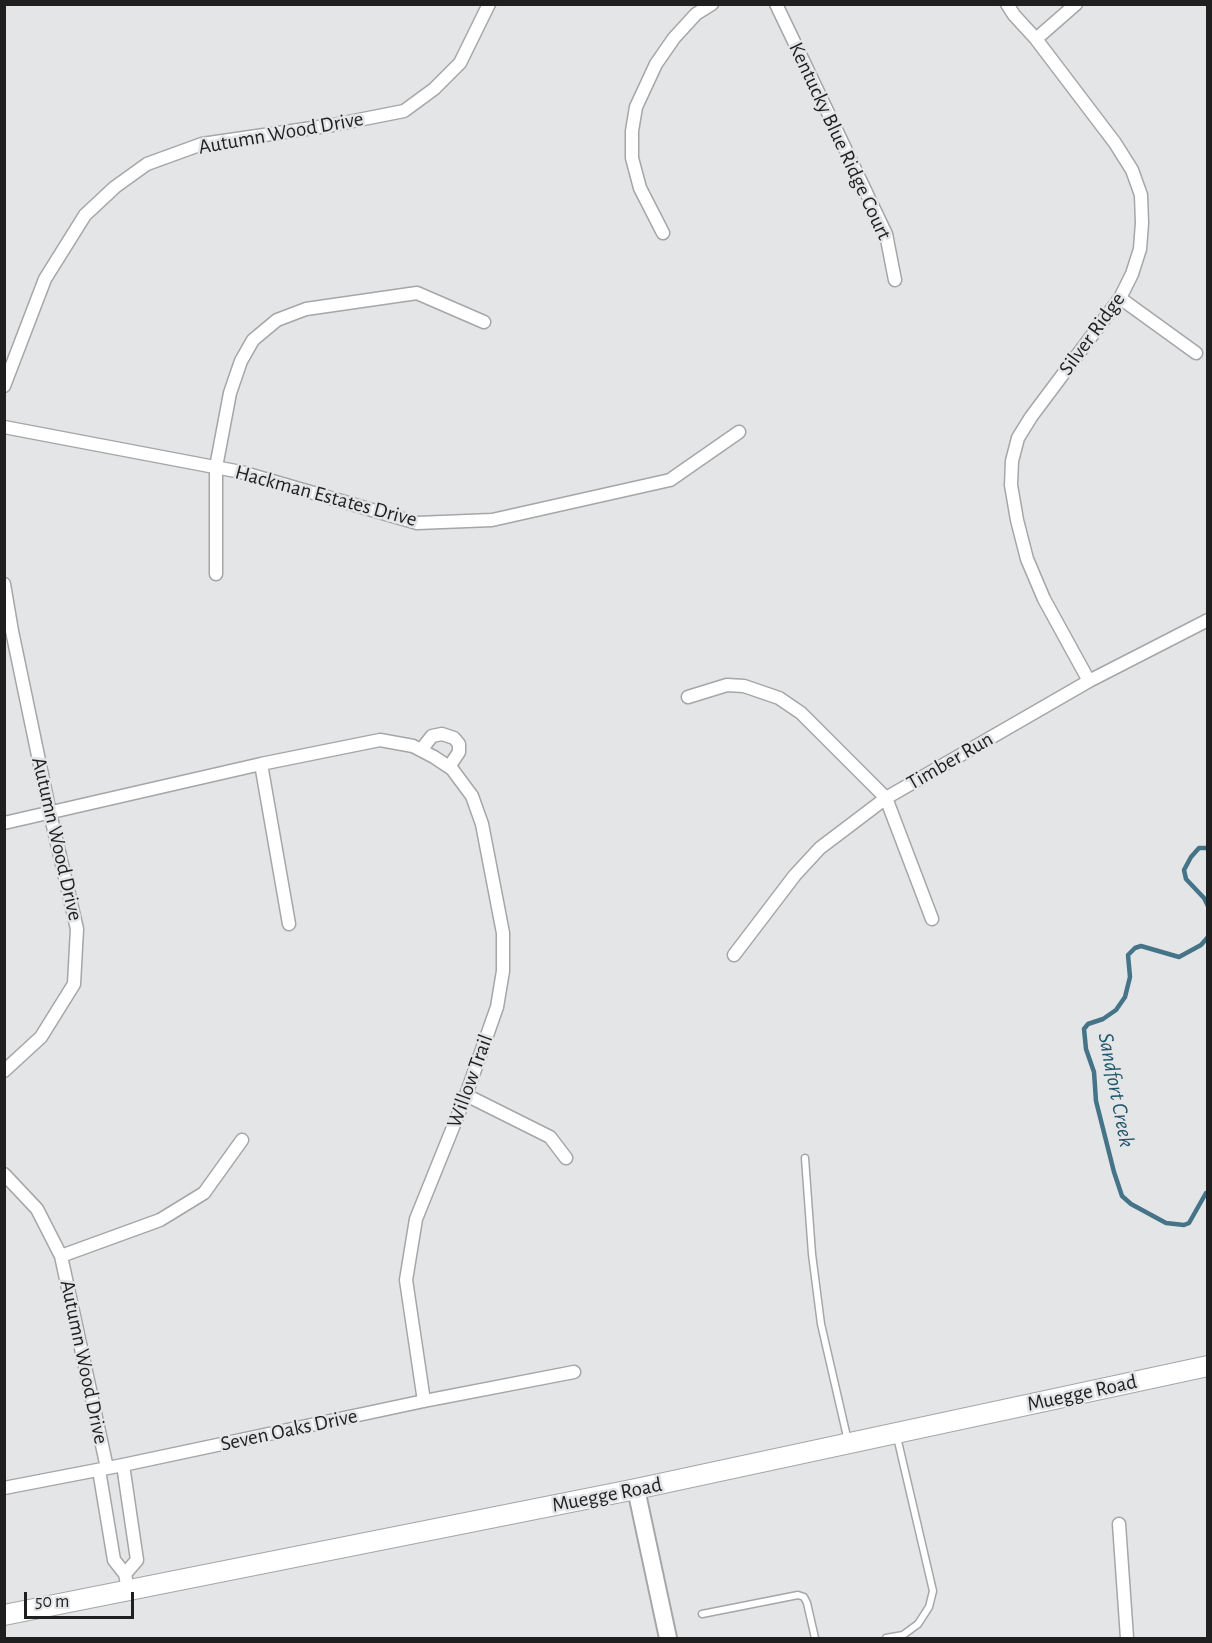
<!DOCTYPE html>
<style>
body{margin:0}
#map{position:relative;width:1212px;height:1643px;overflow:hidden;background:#e4e5e7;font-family:"Alegreya Sans",sans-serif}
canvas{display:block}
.frame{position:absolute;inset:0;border:6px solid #1f1f20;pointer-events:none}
.scale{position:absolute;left:24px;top:1592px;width:110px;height:27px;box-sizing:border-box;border:3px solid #1f1f20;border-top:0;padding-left:8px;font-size:18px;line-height:21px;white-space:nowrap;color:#1f1f20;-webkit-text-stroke:4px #e4e5e7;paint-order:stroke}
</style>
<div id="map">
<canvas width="1212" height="1643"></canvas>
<div class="frame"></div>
<div class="scale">50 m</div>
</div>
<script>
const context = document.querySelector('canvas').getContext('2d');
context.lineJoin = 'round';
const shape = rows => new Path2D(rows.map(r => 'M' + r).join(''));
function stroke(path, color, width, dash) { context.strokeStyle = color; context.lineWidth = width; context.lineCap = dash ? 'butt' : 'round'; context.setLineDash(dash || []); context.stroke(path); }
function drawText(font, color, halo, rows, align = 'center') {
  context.font = font + ' "Alegreya Sans",sans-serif'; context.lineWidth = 5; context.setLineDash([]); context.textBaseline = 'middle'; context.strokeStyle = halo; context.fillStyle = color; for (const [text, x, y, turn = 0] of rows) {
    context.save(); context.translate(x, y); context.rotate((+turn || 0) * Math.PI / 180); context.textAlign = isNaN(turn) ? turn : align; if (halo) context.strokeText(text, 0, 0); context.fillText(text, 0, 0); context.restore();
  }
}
stroke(shape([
 [1208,848,1199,848,1191,857,1184,870,1186,879,1204,898,1208,906],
 [1208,937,1201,945,1179,957,1141,946,1135,948,1128,955,1130,977,1125,997,1116,1010,1103,1019,1088,1024,1084,1029,1086,1049,1094,1072,1096,1101,1114,1172,1122,1196,1131,1204,1166,1223,1184,1225,1189,1223,1206,1193,1208,1193]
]), '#457488', 4.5);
const service = shape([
 [805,1158,812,1254,821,1324,848,1441],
 [702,1614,798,1595,804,1597,807,1603,815,1638],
 [886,1638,903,1635,918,1624,929,1607,933,1591,897,1437]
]);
const minor = shape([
 [776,4,886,234,895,280],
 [1007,4,1014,15,1036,39,1115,143,1132,170,1141,195,1142,223,1140,249,1132,274,1120,298,1031,417,1018,438,1012,461,1011,485,1017,520,1027,559,1044,599,1089,681],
 [1036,39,1076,4],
 [663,233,640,188,632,158,632,131,636,107,656,64,674,38,696,14,712,4],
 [1120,298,1196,353],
 [4,386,45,279,85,215,115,187,147,164,202,144,333,125,404,111,434,89,460,63,489,4],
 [4,427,241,472,417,523,492,520,670,480,739,432],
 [216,574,216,467,230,393,241,361,253,340,277,320,306,309,417,293,484,322],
 [4,584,12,631,50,813,77,929,74,984,41,1037,4,1071],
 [688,697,727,685,744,686,779,698,801,713,886,798,932,919],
 [421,750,432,736,442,734,454,738,459,744,459,752,449,767],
 [261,764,289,924],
 [4,823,261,764,380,740,413,746,434,757,452,769,472,796,482,824,503,933,503,971,497,1007,466,1095,416,1219,406,1280,424,1401],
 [734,955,795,875,820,848,886,798,1089,681,1208,620],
 [466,1095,550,1137,566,1158],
 [4,1174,37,1209,61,1256,107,1468],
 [61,1256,160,1220,204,1193,242,1140],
 [123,1465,137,1560,125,1574],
 [99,1470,114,1560,125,1574,128,1589],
 [4,1488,123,1465,424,1401,574,1372],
 [1119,1524,1127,1638]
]);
const tertiary = shape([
 [636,1489,668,1638]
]);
const primary = shape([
 [4,1615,636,1489,1208,1366]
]);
stroke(service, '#a5a6a8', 9);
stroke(minor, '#a5a6a8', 15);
stroke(tertiary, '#a5a6a8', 20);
stroke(primary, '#a5a6a8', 22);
stroke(service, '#fff', 6);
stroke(minor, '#fff', 12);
stroke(tertiary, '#fff', 16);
stroke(primary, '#fff', 20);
drawText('21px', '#1f1f20', '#e4e5e7', [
 ["Autumn Wood Drive",281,133,-10],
 ["Kentucky Blue Ridge Court",840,141,65],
 ["Silver Ridge",1092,334,-54],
 ["Hackman Estates Drive",326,496,15],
 ["Timber Run",950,761,-30],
 ["Autumn Wood Drive",57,839,77],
 ["Willow Trail",470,1081,-70],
 ["Autumn Wood Drive",84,1362,78],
 ["Muegge Road",1082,1393,-12],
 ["Seven Oaks Drive",289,1430,-12],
 ["Muegge Road",607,1495,-11]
]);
drawText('italic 22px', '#20566b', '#e4e5e7', [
 ["Sandfort Creek",1116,1090,79]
]);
</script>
